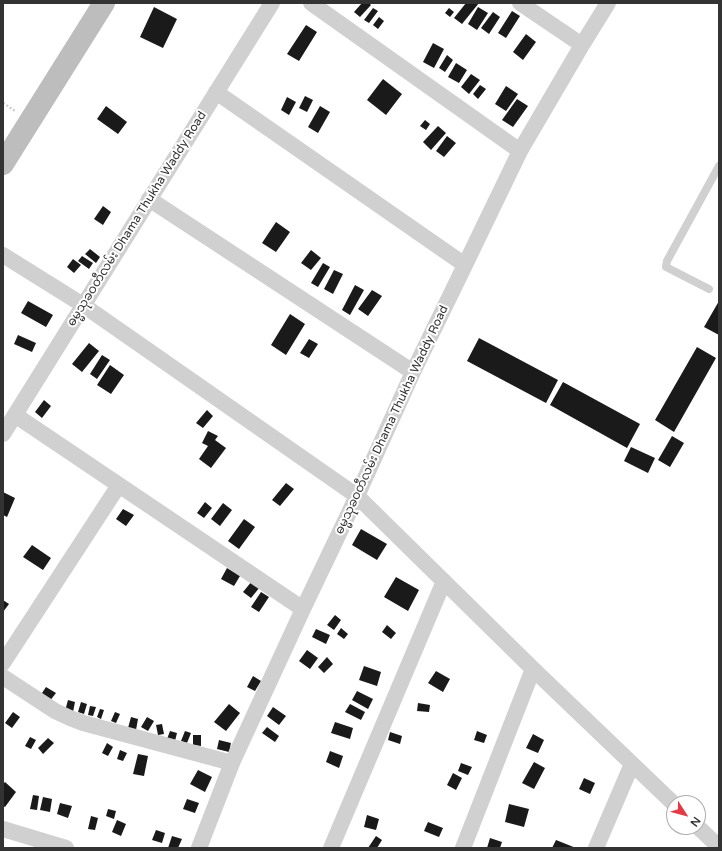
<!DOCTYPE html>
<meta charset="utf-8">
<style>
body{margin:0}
#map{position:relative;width:722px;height:851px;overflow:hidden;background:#fff;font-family:"Varela Round",sans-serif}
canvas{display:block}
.frame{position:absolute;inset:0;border:4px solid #333;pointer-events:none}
.north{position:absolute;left:666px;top:795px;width:40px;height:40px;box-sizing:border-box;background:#fff;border:1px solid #adadad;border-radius:50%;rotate:126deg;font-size:11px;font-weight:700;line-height:16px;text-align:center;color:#333}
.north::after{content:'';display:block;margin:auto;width:14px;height:18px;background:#e63946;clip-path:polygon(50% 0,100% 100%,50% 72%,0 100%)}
</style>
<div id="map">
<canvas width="722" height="851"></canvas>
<div class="frame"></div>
<div class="north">N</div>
</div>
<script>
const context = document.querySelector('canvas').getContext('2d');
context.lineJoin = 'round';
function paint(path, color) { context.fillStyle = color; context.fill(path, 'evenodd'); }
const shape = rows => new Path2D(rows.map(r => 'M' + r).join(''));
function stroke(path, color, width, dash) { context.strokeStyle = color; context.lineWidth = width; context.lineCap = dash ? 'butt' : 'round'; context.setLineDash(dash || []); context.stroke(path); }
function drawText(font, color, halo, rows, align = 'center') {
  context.font = font + ' "Varela Round","Noto Sans Myanmar",sans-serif'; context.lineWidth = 4; context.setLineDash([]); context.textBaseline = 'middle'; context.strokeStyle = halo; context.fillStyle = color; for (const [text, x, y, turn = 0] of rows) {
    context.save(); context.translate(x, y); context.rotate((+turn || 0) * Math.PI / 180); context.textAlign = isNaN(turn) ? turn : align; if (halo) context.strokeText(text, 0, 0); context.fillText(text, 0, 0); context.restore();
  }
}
paint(shape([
 [362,3,369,3,371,5,360,17,354,12],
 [466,3,479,3,462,24,454,18],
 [154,7,177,19,163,48,140,37],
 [478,7,488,13,477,30,468,24],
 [373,8,378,11,369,23,364,20],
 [449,8,454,12,450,17,445,13],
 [512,11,520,16,506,38,498,33],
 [493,12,500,17,489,34,481,28],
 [379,17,384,21,378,29,373,25],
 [306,25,317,32,299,61,287,54],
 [526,34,536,42,523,60,513,52],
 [433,43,444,49,434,68,423,62],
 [447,55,453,60,445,72,439,68],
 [456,63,467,70,459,83,448,77],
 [471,74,480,80,469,94,461,87],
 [383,79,402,94,386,115,367,100],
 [480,85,486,89,478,99,473,94],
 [506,86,518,94,506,111,495,104],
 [305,96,313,100,307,112,299,108],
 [287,97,296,102,289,115,281,110],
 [517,99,528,106,513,127,502,120],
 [106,106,127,122,118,134,97,119],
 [320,106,330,112,318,133,308,127],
 [425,120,430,124,426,130,420,126],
 [438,126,446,133,431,150,423,142],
 [447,136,456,143,444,157,436,151],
 [103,206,111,212,103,225,94,219],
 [276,222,290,232,276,252,262,243],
 [90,249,100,257,96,263,85,254],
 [311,250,321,258,311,270,301,263],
 [82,256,93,263,89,269,78,261],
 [73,259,81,265,74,273,67,267],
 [323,263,330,267,318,287,311,283],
 [334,270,343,274,333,294,324,289],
 [355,285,364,290,350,315,342,310],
 [372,290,382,296,368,316,358,309],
 [28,301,53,315,46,327,21,313],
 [719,301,719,335,704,327],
 [290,314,305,324,286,355,271,345],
 [18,335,36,343,32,352,14,344],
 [479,338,558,380,546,403,467,361],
 [309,339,318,344,309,358,300,353],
 [89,343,99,351,82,372,72,364],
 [697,347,716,358,674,432,655,420],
 [102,355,110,360,97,379,90,374],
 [110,365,124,375,111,394,97,385],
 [563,382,640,424,627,448,550,405],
 [44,400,51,406,42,418,35,412],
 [207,410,213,416,203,428,196,423],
 [208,431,218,436,215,440,226,448,211,468,199,459,208,446,202,443],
 [672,436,684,443,670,467,658,460],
 [631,447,655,458,648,473,624,461],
 [286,483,294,489,280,506,272,500],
 [3,492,15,498,7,517,3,515],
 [205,502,212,508,204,518,197,513],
 [223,503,232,510,220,526,211,519],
 [123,509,134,515,126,526,116,519],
 [244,519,255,527,239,549,228,541],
 [361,529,387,544,377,560,352,545],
 [32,545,51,558,43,570,23,557],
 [227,568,240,576,234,586,221,579],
 [396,577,419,590,408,611,384,597],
 [252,581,260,587,251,598,243,592],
 [261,592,269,597,259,612,251,607],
 [3,600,9,604,3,612],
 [335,615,341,620,334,630,327,625],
 [387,625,396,633,391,639,382,632],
 [341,628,348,634,344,639,337,634],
 [316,629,330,635,326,644,312,637],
 [307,650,318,658,310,669,299,661],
 [327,657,333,664,324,673,318,667],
 [364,666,381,672,377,686,359,680],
 [436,671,450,679,443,692,428,683],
 [253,676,261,681,255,691,247,687],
 [46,687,56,693,49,702,40,696],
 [357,691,373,699,368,709,352,700],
 [68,700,75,702,73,712,65,711],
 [81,702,87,704,84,714,78,712],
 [418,703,430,705,429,712,417,711],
 [229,704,240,713,226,731,214,722],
 [350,704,365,712,361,720,345,712],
 [90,706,96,707,93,716,88,715],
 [273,707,286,716,279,725,267,716],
 [100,709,104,710,101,719,97,717],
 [13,712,20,717,12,728,5,723],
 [115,712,120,714,116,723,111,721],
 [131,717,138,719,136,730,128,728],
 [147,717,154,721,148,731,141,727],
 [335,722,353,728,350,739,331,733],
 [162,724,164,734,158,735,156,725],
 [267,727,279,736,275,742,262,733],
 [170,731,177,733,175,741,167,739],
 [185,731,191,733,187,743,181,741],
 [477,731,487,735,484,743,474,740],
 [390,732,402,736,400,744,388,740],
 [533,734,544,740,538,753,526,748],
 [193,735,201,735,201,746,193,745],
 [30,737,36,740,31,749,25,746],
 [48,738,54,743,43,754,38,748],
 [219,740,231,743,229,752,217,749],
 [107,743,113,747,108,756,102,753],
 [120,750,127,753,123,761,117,759],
 [330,751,343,756,339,768,326,762],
 [138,754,148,756,144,776,133,774],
 [534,762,545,768,534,789,522,783],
 [461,763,472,767,468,775,458,771],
 [198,770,212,777,205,792,190,784],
 [453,773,462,778,456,790,447,785],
 [584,778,595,783,590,794,579,789],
 [5,782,16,792,5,807,3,806,3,784],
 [33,795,39,796,37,810,30,809],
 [43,797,52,799,50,812,40,810],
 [187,799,199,803,195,813,183,809],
 [60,803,72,806,68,818,57,814],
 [509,804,529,809,524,827,505,822],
 [108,809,116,811,114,819,106,816],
 [367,815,379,819,376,830,364,827],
 [91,816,98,818,95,830,88,829],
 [117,820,126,824,121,836,112,832],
 [428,822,443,828,439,837,424,831],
 [156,830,165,833,162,843,152,840],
 [172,836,182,839,178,848,168,848],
 [376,836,382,840,377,848,368,848],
 [490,838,502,842,500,848,487,848],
 [556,840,576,848,552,848]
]), '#1a1a1a');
stroke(shape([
 [3,103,15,111]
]), '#cdcdcd', 2.5, [2, 2]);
stroke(shape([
 [709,289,666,267,667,261,719,166]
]), '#d0d0d0', 8);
stroke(shape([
 [311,3,520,151],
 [520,3,582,45],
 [216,92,465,265],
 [149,199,413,372],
 [3,255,83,305,357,496,533,669,674,804],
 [15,415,303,609],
 [3,434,272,3],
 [3,663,119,485],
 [3,677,55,711,70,718,83,723,232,763],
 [698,827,719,847],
 [3,829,66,848],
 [199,848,232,763,303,609,357,496,413,372,465,265,520,151,582,45,608,3],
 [331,848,444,581],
 [463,848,533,669],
 [596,848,632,764]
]), '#d0d0d0', 16);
stroke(shape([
 [3,164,104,3]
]), '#bdbdbd', 22);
drawText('12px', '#333', '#fff', [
 ["ဓမ္မသုခဝတီလမ်း Dhama Thukha Waddy Road",137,219,-58],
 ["ဓမ္မသုခဝတီလမ်း Dhama Thukha Waddy Road",392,420,-65]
]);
</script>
